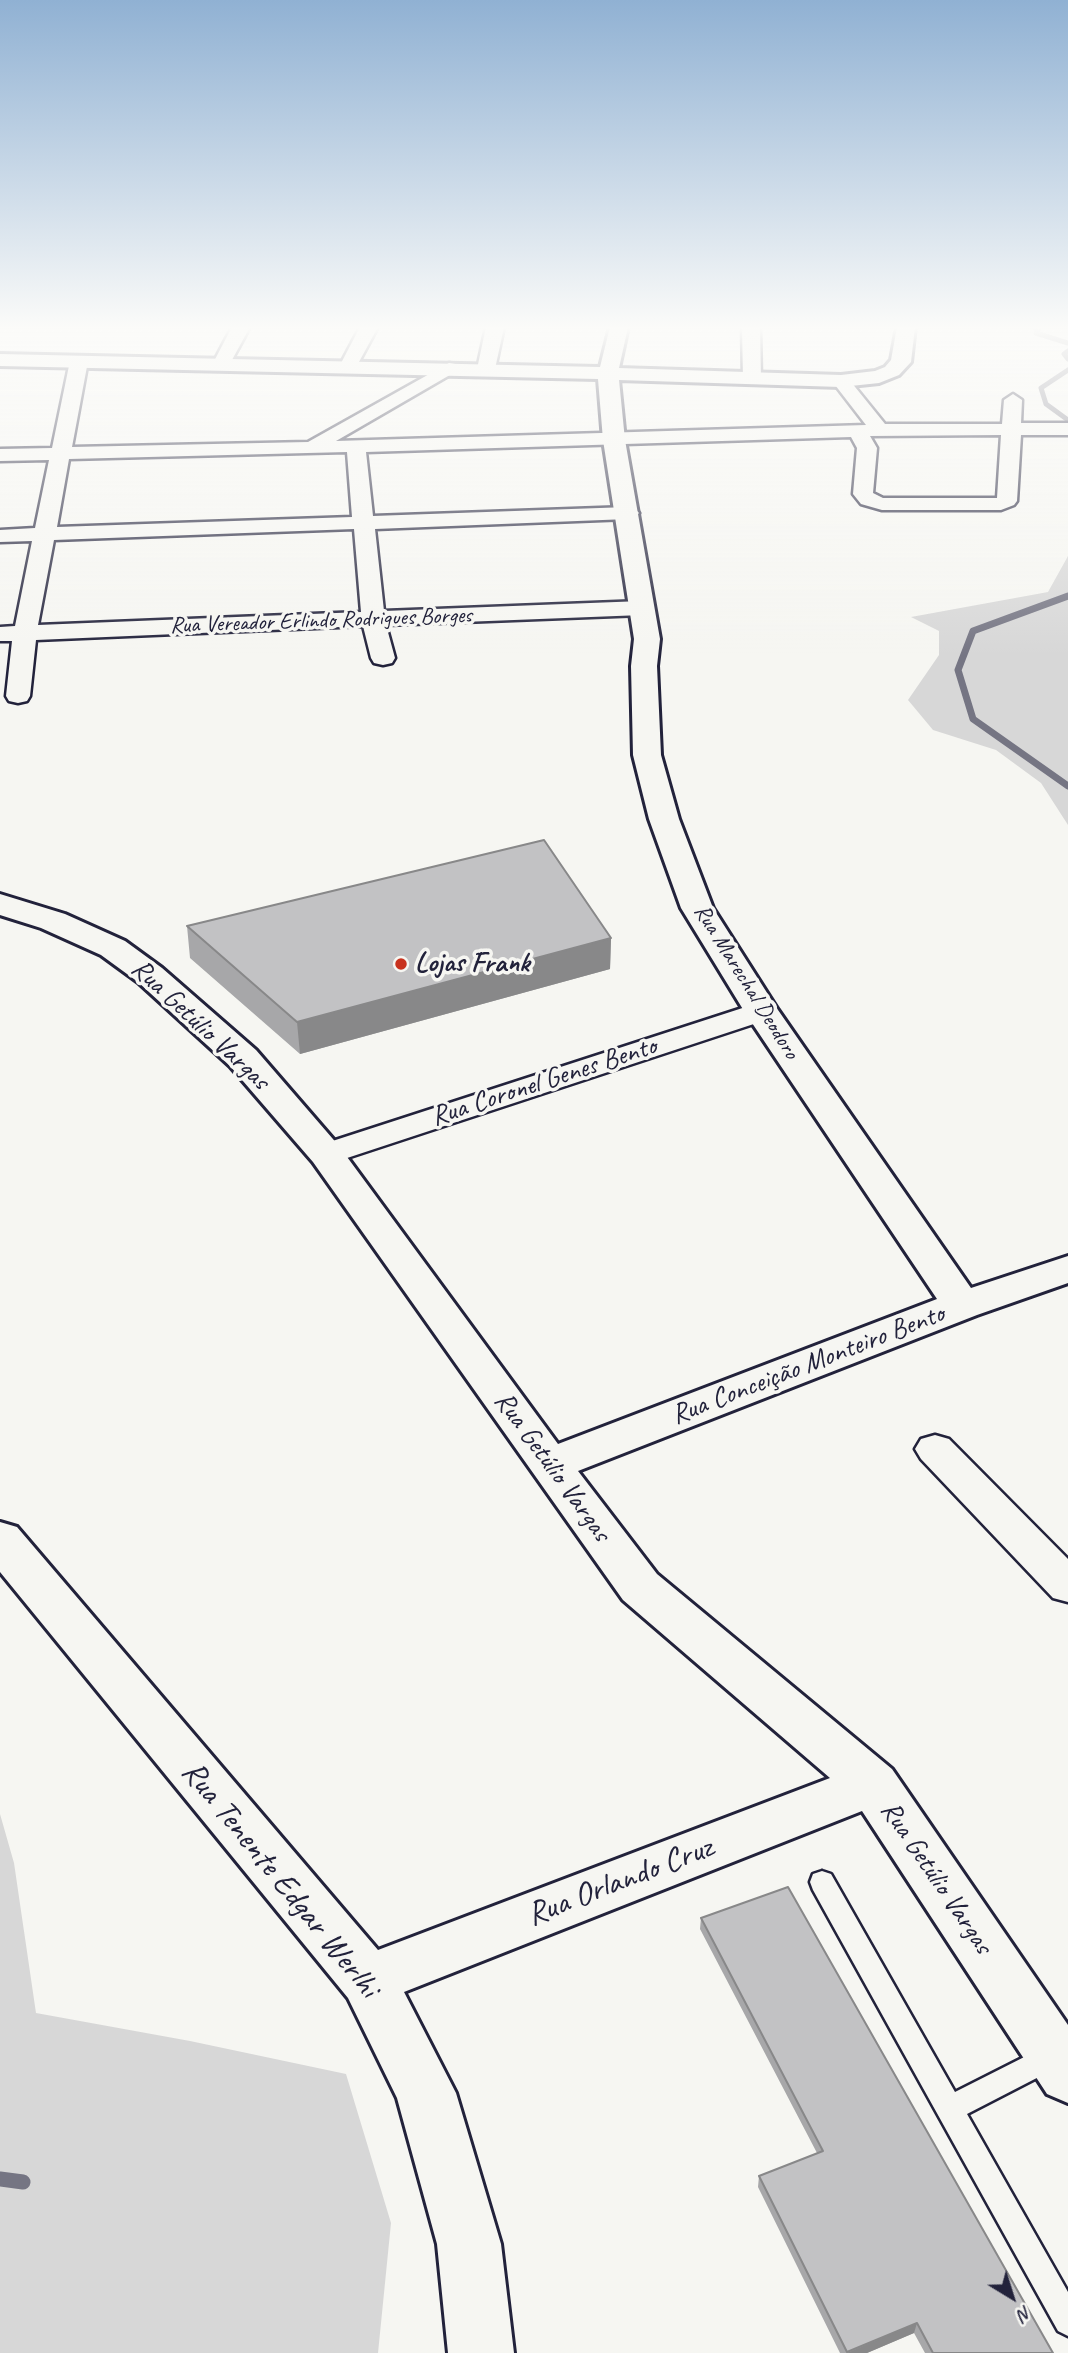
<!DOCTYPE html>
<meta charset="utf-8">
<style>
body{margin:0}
#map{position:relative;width:1068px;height:2353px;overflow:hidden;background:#f6f6f2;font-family:Caveat,sans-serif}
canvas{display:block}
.north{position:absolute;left:977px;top:2262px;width:70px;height:70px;-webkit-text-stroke:5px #f6f6f2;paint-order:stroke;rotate:142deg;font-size:19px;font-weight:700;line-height:28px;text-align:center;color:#22223b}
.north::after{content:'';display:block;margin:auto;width:24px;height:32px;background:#22223b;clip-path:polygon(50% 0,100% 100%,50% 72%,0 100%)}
</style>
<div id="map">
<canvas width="1068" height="2353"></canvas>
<div class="north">N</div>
</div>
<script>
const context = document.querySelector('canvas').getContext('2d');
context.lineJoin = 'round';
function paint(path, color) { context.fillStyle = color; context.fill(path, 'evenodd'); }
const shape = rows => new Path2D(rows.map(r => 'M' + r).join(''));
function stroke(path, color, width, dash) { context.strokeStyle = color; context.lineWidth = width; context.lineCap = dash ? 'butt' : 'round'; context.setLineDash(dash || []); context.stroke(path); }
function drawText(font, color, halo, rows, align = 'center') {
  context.font = font + ' Caveat,sans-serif'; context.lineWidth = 7; context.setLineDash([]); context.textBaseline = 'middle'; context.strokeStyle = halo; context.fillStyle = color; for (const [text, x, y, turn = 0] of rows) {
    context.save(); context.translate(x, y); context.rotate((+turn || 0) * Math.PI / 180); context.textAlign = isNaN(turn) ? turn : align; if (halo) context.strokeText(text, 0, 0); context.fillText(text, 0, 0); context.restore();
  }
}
paint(shape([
 [1068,556,1068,825,1041,783,996,750,933,730,908,700,939,655,939,631,911,617,1048,592],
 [0,1814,14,1863,36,2013,190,2041,346,2074,391,2223,378,2353,0,2353]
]), '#d7d7d7');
stroke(shape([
 [977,327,1004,327],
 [1033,327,1039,328,1036,333,1068,343],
 [1068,351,1064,354,1068,359],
 [1068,370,1041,388,1046,404,1068,420]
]), '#757583', 5);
stroke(shape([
 [1068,596,973,631,958,670,973,719,1068,786]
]), '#757583', 7);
stroke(shape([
 [0,2179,23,2182]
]), '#757583', 15);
const lane = shape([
 [822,1871,831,1874,955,2092,1042,2048,1051,2045,1060,2048,1064,2057,1060,2066,967,2114,1068,2292,1068,2336,1058,2331,813,1890,810,1882,813,1874,822,1871]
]);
const street = shape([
 [232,327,250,327,227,369,215,369,212,365,232,327],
 [360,327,378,327,354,371,342,371,339,367,360,327],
 [486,327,504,327,495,369,486,374,477,369,486,327],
 [742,327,760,327,761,379,752,384,743,379,742,327],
 [79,356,88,361,72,447,308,442,449,363,455,364,458,368,455,372,336,441,866,425,832,381,841,376,847,377,885,424,1002,424,1004,400,1013,394,1022,400,1021,423,1068,423,1068,435,1021,435,1017,501,1014,505,1001,510,882,510,861,504,853,494,857,448,851,437,366,452,373,516,628,507,635,509,639,513,635,517,628,519,375,529,384,611,642,601,650,603,654,608,650,613,642,615,386,625,395,658,392,663,383,665,374,663,371,658,363,626,36,640,30,696,27,701,18,703,9,701,6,696,12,641,0,641,0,627,15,626,32,541,0,542,0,530,35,528,49,460,0,461,0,449,52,448,70,361,79,356],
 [1001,435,997,498,883,498,873,493,877,448,870,436,1001,435],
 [347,452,352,517,57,527,69,459,347,452],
 [354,529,361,612,38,625,54,540,354,529],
 [761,1002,772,1004,777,1011,772,1018,338,1161,326,1164,314,1161,309,1154,314,1147,761,1002],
 [935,1435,949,1439,1068,1559,1068,1602,1053,1598,921,1459,915,1449,921,1439,935,1435]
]);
const secondary = shape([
 [610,327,628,327,619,368,841,375,875,371,885,367,891,360,897,327,915,327,911,362,899,375,879,383,841,387,619,380,625,440,660,639,657,666,661,755,679,819,713,908,778,1010,971,1288,1068,1256,1068,1283,977,1315,578,1471,657,1574,892,1769,1068,2025,1068,2103,1047,2094,862,1811,404,1992,456,2093,501,2244,514,2353,448,2353,437,2244,397,2098,348,1998,0,1572,0,1522,17,1527,378,1950,830,1778,623,1600,313,1162,230,1066,138,982,101,955,41,928,0,915,0,894,65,914,125,941,162,968,256,1050,339,1146,558,1444,937,1299,744,1011,681,908,649,819,633,755,631,666,634,639,603,440,598,379,0,366,0,354,600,367,610,327]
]);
stroke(lane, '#22223b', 5);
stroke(street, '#22223b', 5);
stroke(secondary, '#22223b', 6);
paint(lane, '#f6f6f2');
paint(street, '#f6f6f2');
paint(secondary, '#f6f6f2');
paint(shape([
 [187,926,611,938,610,969,300,1054,190,958],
 [701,1918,1053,2353,925,2353,914,2333,867,2353,840,2353,758,2187,759,2176,817,2153,700,1929]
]), '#a7a7a9');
paint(shape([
 [611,938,610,969,300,1054,297,1022],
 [917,2323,914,2333,867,2353,847,2353]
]), '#888889');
const building = shape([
 [544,840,611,938,297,1022,187,926,544,840],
 [788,1887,1053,2353,933,2353,917,2323,847,2352,759,2176,823,2151,701,1918,788,1887]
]);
paint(building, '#c2c2c4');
stroke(building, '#888889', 2);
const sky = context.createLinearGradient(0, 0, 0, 656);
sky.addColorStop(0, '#90b1d3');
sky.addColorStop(0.5, '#fbfbf9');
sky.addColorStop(1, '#fbfbf900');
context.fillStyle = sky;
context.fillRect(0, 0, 1068, 656);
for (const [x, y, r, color] of [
 [401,964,7,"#c8321e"]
]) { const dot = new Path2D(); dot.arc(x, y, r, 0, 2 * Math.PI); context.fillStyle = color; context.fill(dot); stroke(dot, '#f6f6f2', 2.5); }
drawText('23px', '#22223b', '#f6f6f2', [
 ["Rua Vereador Erlindo Rodrigues Borges",321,621,-2],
 ["Rua Marechal Deodoro",746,982,58]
]);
drawText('bold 28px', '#22223b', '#f6f6f2', [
 ["Lojas Frank",415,964]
], 'left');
drawText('28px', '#22223b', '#f6f6f2', [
 ["Rua Getúlio Vargas",200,1025,43],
 ["Rua Coronel Genes Bento",544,1082,-18],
 ["Rua Conceição Monteiro Bento",808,1365,-21],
 ["Rua Getúlio Vargas",552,1467,54],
 ["Rua Getúlio Vargas",936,1878,56]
]);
drawText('33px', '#22223b', '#f6f6f2', [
 ["Rua Tenente Edgar Werlhi",280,1880,51],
 ["Rua Orlando Cruz",620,1882,-21]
]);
</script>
